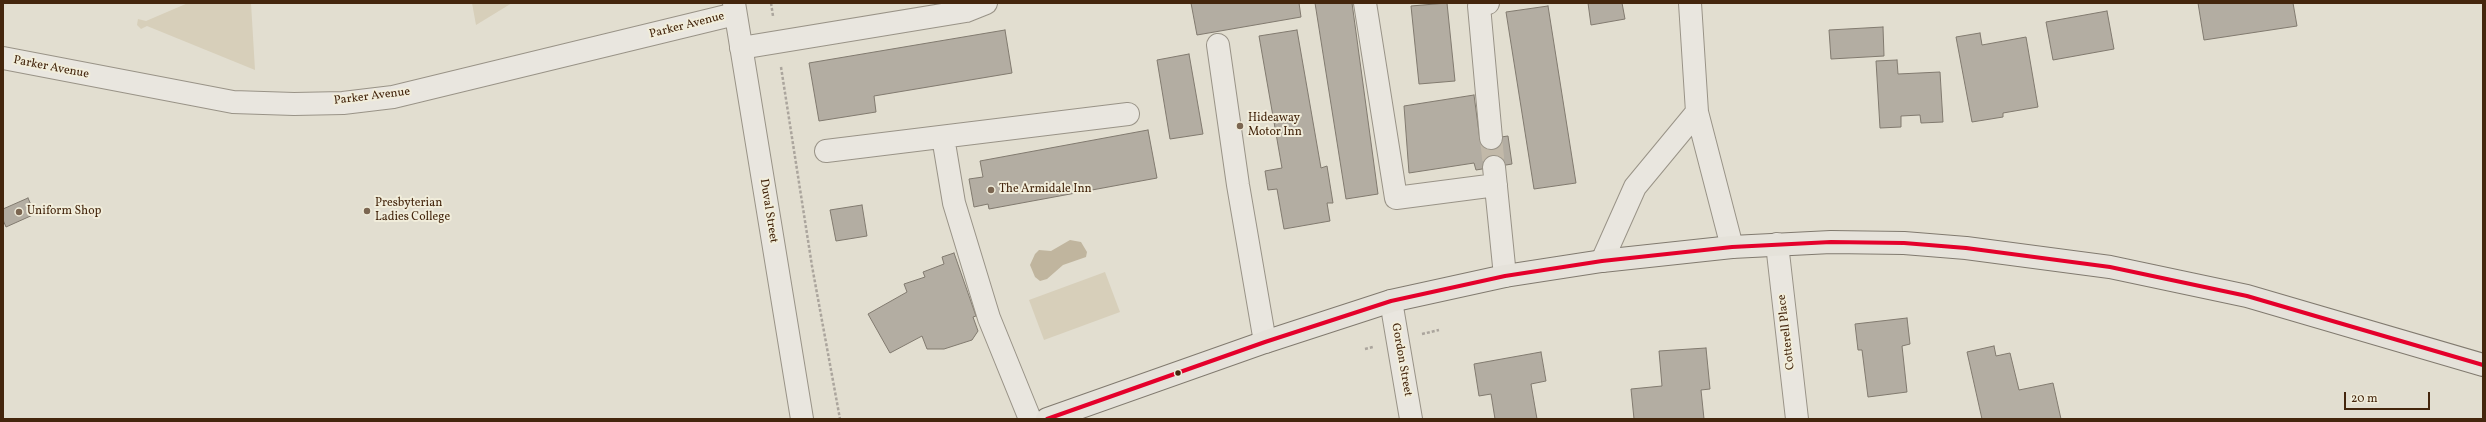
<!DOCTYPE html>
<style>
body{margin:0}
#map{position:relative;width:2486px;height:422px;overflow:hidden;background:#e2ded0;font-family:Vollkorn,serif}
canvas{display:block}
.frame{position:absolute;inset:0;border:4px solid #44260d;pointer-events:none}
.scale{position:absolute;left:2344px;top:392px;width:86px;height:18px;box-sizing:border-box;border:2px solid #44260d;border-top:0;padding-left:5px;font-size:12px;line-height:14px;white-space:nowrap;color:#44260d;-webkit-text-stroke:3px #f1eddb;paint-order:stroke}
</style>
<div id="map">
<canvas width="2486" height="422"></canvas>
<div class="frame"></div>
<div class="scale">20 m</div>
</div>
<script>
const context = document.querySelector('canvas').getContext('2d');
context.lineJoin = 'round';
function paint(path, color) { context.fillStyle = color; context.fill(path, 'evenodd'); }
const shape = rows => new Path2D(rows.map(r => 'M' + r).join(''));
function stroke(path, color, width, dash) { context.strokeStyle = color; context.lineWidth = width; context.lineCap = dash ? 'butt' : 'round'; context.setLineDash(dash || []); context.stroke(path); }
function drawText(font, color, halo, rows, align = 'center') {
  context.font = font + ' Vollkorn,serif'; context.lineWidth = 4; context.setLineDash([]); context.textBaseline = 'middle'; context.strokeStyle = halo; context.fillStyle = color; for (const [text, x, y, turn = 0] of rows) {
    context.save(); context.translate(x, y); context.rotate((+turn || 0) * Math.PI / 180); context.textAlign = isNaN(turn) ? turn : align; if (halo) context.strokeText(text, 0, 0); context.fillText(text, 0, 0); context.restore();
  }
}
paint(shape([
 [188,3,251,3,255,70,147,26,141,29,137,25,138,19,146,21],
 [472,3,512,3,476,25],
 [1105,272,1120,312,1044,340,1029,300]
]), '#d7cfba');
paint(shape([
 [1070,240,1081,242,1087,252,1086,257,1063,265,1047,279,1040,281,1035,277,1030,265,1035,254,1039,250,1051,251]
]), '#c0b59e');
const building = shape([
 [1191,3,1299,3,1301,17,1197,35,1191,3],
 [1315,3,1352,3,1378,194,1346,199,1315,3],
 [1447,3,1455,81,1419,84,1411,6,1447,3],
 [1588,3,1622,3,1625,19,1591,25,1588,3],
 [2198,3,2293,3,2297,26,2204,40,2198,3],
 [1548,6,1576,183,1534,189,1506,12,1548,6],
 [2107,11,2114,49,2053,60,2046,22,2107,11],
 [1883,27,1884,56,1831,59,1829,30,1883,27],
 [1005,30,1012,73,874,96,876,112,819,121,809,63,1005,30],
 [1297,30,1321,168,1327,166,1333,203,1327,203,1330,221,1284,229,1277,189,1268,190,1265,171,1282,168,1259,36,1297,30],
 [1980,33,1982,45,2026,37,2038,107,2003,113,2003,117,1972,122,1956,37,1980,33],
 [1189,54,1203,134,1170,139,1157,60,1189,54],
 [1897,60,1898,74,1940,72,1943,122,1921,123,1920,115,1901,116,1901,127,1880,128,1876,61,1897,60],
 [1474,95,1480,140,1508,136,1512,164,1476,170,1474,163,1409,173,1404,106,1474,95],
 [1148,130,1157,178,989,209,988,204,974,207,969,179,983,177,980,161,1148,130],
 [28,198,35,214,6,227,3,220,3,209,28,198],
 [862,205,867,236,836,241,830,210,862,205],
 [954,253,976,316,973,317,978,331,972,340,944,349,927,349,922,336,890,353,868,314,907,292,904,284,925,277,923,272,944,264,942,257,954,253],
 [1907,318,1910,344,1902,346,1907,392,1868,397,1862,350,1858,350,1855,324,1907,318],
 [1994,346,1996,356,2010,353,2019,390,2053,383,2061,419,1982,419,1967,352,1994,346],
 [1706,348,1710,389,1701,390,1704,419,1634,419,1631,389,1662,386,1659,351,1706,348],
 [1541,352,1546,381,1531,384,1537,419,1495,419,1491,394,1479,396,1474,364,1541,352]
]);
paint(building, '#b3ada2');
stroke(building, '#817a6f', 1);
stroke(shape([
 [1491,138,1494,167]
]), '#c2b9a9', 22, [22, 11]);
const minor = shape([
 [734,3,802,419],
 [1365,3,1396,198,1496,185],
 [1488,3,1479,6,1491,138],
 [1690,3,1697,112,1732,247],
 [1218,45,1238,185,1265,342],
 [741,48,966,11,986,3],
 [3,58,233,102,294,104,343,103,393,97,735,14],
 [943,137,954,203,989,318,1030,419],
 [826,151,1128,114],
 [1494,167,1505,276],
 [1777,244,1797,419],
 [1602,261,1635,187,1697,112],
 [1391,301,1411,419]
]);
const major = shape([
 [1047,419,1265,342,1391,301,1505,276,1602,261,1732,247,1831,242,1904,243,1966,248,2110,267,2247,296,2483,365]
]);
stroke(minor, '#999387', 24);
stroke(major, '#817a6f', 24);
stroke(shape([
 [771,3,773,16],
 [781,67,812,266,840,419],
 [1422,334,1439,330],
 [1365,349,1373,347]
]), '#aba59d', 2.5, [3, 2]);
stroke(minor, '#e9e6df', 22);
stroke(major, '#e5e2da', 22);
stroke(shape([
 [1047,419,1265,342,1391,301,1505,276,1602,261,1732,247,1831,242,1904,243,1966,248,2110,267,2247,296,2483,365]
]), '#e4002b', 4);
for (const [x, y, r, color] of [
 [1240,126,4,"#7b6651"],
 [991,190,4,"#7b6651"],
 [367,211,4,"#7b6651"],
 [19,212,4,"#7b6651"],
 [1178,373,3.5,"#44260d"]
]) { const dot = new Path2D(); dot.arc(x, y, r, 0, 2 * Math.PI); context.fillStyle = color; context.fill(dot); stroke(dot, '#f1eddb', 1.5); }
drawText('12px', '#44260d', '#f1eddb', [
 ["Parker Avenue",687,26,-14],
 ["Parker Avenue",51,68,11],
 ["Parker Avenue",372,97,-7],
 ["Duval Street",768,211,81],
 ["Cotterell Place",1787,332,-97],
 ["Gordon Street",1401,360,80]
]);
drawText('12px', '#44260d', '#f1eddb', [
 ["Hideaway",1248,119],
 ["Motor Inn",1248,133],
 ["The Armidale Inn",999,190],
 ["Presbyterian",375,204],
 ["Ladies College",375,218],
 ["Uniform Shop",27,212]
], 'left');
</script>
